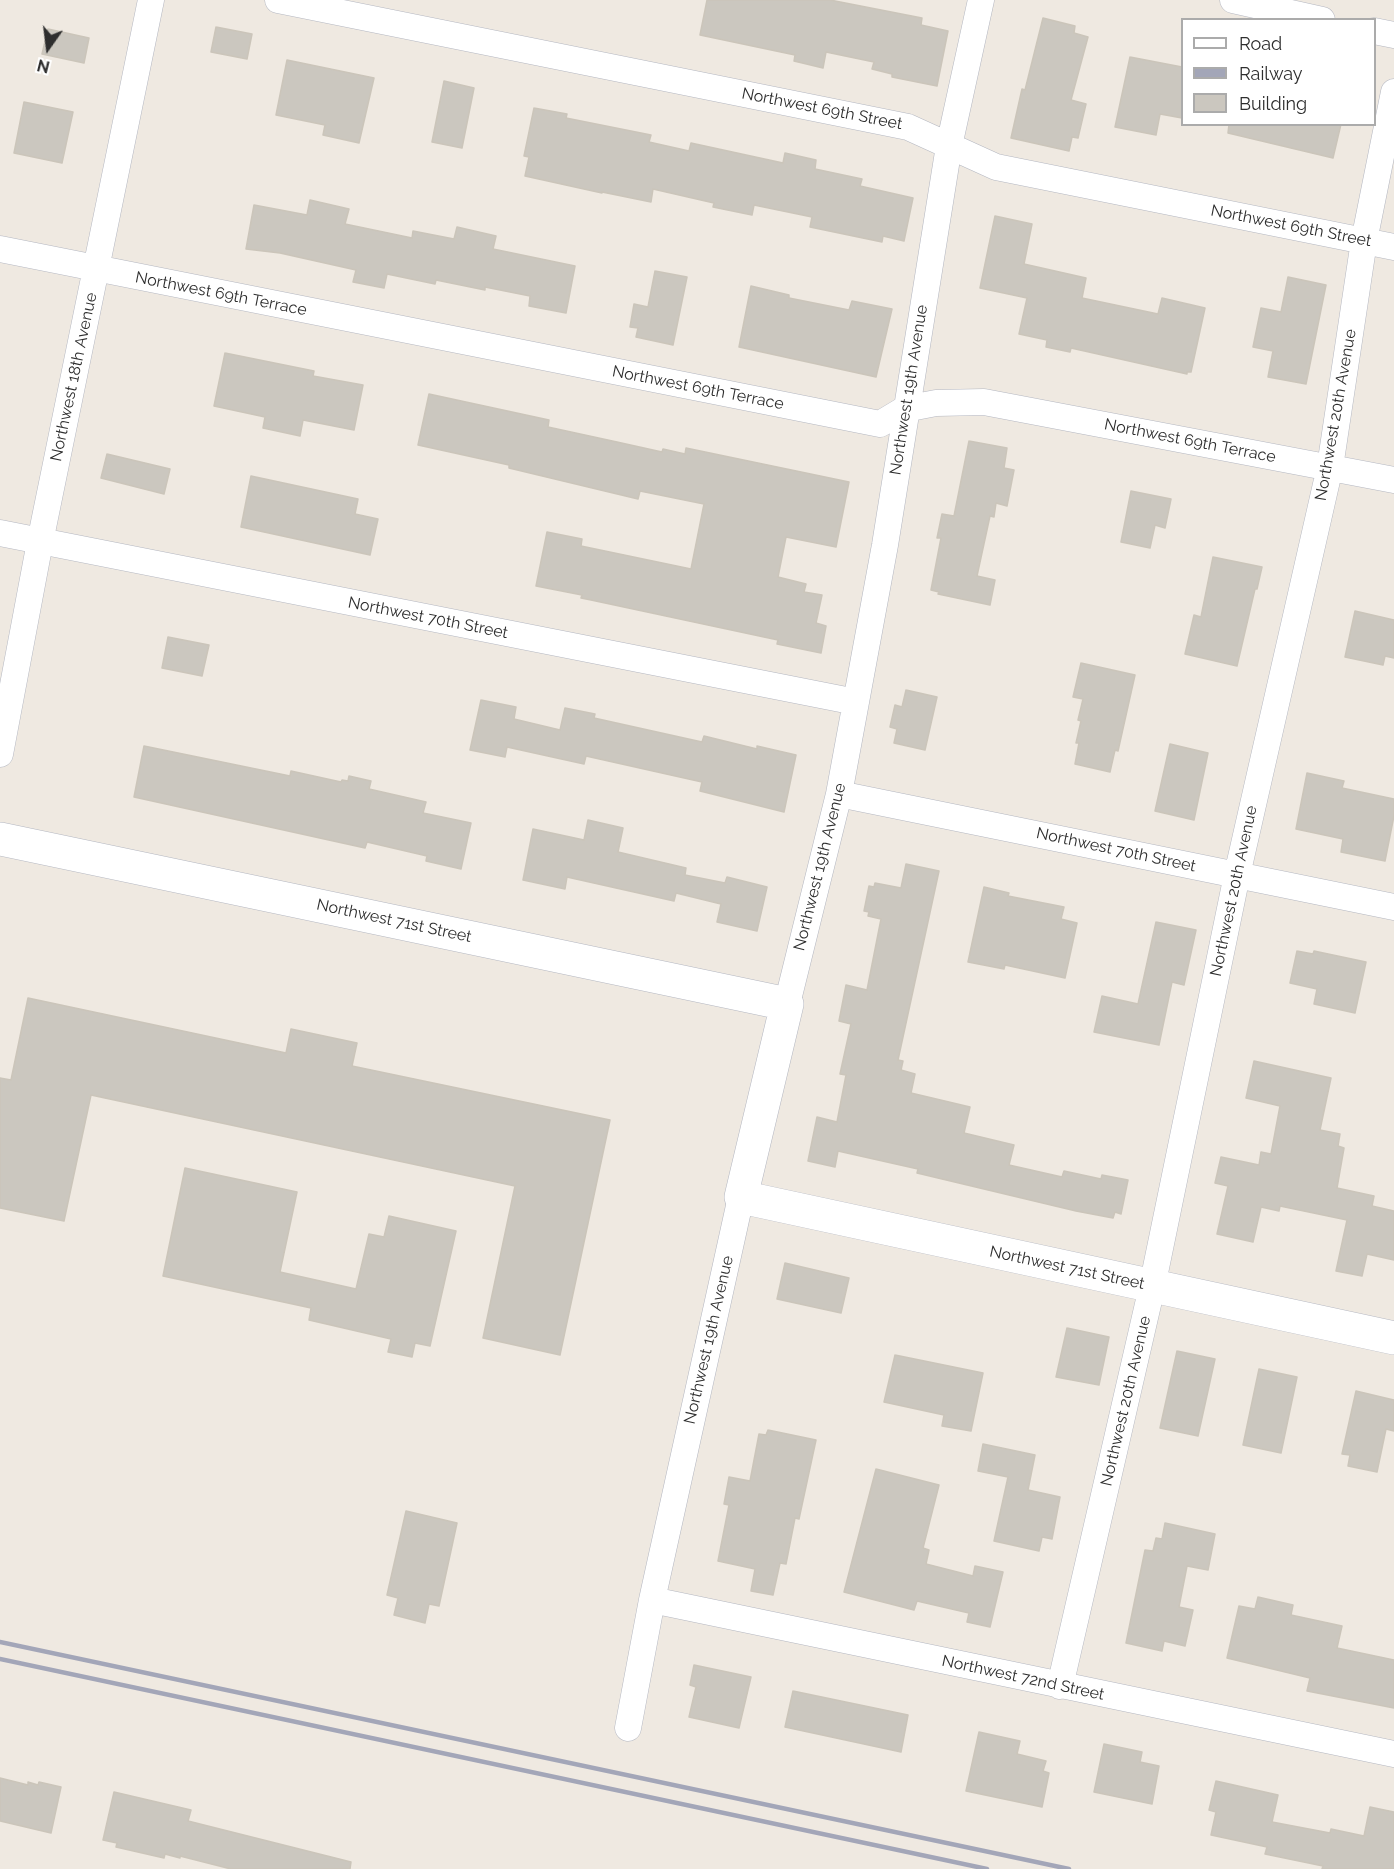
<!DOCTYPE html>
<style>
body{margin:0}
#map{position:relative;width:1394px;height:1869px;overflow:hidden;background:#efe9e1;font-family:Raleway,sans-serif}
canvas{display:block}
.legend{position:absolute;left:1181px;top:18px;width:195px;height:108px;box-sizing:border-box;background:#fff;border:2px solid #ababab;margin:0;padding:8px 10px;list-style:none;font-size:18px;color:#2e2e2e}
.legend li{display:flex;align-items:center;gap:12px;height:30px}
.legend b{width:30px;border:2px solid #ababab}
.north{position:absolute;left:18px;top:18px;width:60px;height:60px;-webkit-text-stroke:4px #fff;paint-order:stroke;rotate:194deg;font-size:16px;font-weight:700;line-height:24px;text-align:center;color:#2e2e2e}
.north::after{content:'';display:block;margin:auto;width:21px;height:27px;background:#2e2e2e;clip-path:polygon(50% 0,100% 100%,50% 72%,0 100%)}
</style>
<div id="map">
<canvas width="1394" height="1869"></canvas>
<ul class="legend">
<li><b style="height:8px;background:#fff"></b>Road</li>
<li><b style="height:8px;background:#a3a6b8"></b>Railway</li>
<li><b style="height:16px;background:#cbc7bf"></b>Building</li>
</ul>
<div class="north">N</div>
</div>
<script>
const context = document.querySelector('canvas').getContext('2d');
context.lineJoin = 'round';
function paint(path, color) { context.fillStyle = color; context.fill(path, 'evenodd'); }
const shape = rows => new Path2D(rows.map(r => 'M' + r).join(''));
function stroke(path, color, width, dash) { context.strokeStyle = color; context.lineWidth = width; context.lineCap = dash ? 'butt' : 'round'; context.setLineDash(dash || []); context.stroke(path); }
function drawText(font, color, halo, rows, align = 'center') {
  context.font = font + ' Raleway,sans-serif'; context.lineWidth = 5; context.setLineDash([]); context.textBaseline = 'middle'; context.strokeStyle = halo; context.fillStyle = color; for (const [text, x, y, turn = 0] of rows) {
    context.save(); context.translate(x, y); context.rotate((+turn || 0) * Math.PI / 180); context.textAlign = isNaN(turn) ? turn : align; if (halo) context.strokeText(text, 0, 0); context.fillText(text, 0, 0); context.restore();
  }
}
const building = shape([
 [707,0,830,0,922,18,921,25,948,31,937,86,892,77,892,74,872,69,874,62,826,52,823,68,794,61,795,55,700,35,707,0],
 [1043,18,1075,26,1074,33,1088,37,1071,100,1086,104,1078,138,1072,137,1069,151,1011,138,1022,89,1025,90,1043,18],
 [216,27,252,34,247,59,211,52,216,27],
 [48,29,89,38,84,63,42,54,48,29],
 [1130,57,1182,67,1182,118,1160,114,1156,135,1115,127,1130,57],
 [287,60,374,78,359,143,323,135,325,125,276,115,287,60],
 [444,81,474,88,462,148,432,142,444,81],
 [24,102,73,112,62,163,14,153,24,102],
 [534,108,567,114,566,118,651,135,649,142,689,151,691,143,783,163,785,153,816,160,815,169,862,179,860,186,913,198,904,241,883,236,882,242,810,227,812,217,754,205,752,215,713,207,714,203,653,189,651,202,602,192,602,193,525,176,529,157,524,156,534,108],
 [1229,124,1341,124,1333,158,1228,133,1229,124],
 [310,200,349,209,345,224,412,238,413,231,454,239,457,227,496,236,493,249,575,266,566,313,529,306,530,296,485,287,485,290,436,280,435,284,387,274,384,288,353,282,356,270,280,253,246,249,254,205,307,215,310,200],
 [995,216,1032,224,1024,264,1086,278,1082,298,1158,314,1162,298,1205,308,1191,372,1187,372,1187,374,1071,348,1070,352,1046,347,1047,340,1019,334,1027,298,980,288,995,216],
 [655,271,687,277,673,345,636,337,638,328,630,327,634,304,648,307,655,271],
 [1288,277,1326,285,1306,384,1268,377,1273,351,1253,347,1261,308,1281,312,1288,277],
 [751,286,789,295,789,298,849,310,852,301,892,309,876,377,739,347,751,286],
 [225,353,314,371,313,376,363,385,354,430,303,420,300,436,263,428,265,417,214,406,225,353],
 [429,394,549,420,548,427,617,442,662,452,663,449,685,454,686,448,849,482,836,547,786,537,778,577,806,584,804,592,822,595,816,623,826,626,821,653,777,644,778,640,591,600,581,598,582,595,536,586,547,532,582,539,581,546,691,569,704,504,640,491,638,499,509,468,509,465,418,445,429,394],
 [969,441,1007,448,1004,468,1014,470,1007,506,996,503,994,517,990,516,977,576,995,580,990,605,938,594,939,592,931,590,941,538,937,538,942,514,954,516,969,441],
 [107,454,170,469,164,494,101,478,107,454],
 [251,476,358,499,355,514,378,519,370,555,241,527,251,476],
 [1131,491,1171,499,1165,528,1155,525,1150,548,1121,542,1131,491],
 [1213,557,1262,567,1257,589,1255,589,1237,666,1185,654,1194,615,1201,617,1213,557],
 [1355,611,1394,620,1394,658,1385,656,1383,665,1345,657,1355,611],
 [168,637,209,645,202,676,162,668,168,637],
 [1081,663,1135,675,1118,751,1115,750,1110,772,1075,764,1079,743,1076,743,1081,721,1078,720,1083,699,1073,697,1081,663],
 [906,690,937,697,925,750,894,743,897,729,890,727,895,705,902,707,906,690],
 [481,700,516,707,514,719,560,730,565,708,595,714,594,718,702,742,704,736,757,749,757,746,796,755,784,812,700,791,702,782,586,756,584,764,507,747,505,757,470,750,481,700],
 [1170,744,1208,753,1194,820,1155,811,1170,744],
 [144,746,290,776,291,771,341,782,342,780,348,781,349,776,371,781,369,789,426,802,423,813,471,823,461,869,426,861,427,856,367,842,365,848,134,797,144,746],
 [1307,773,1344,781,1342,788,1394,799,1394,816,1385,861,1341,852,1343,839,1296,829,1307,773],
 [588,820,623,828,618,852,686,868,685,875,725,883,727,877,767,887,757,931,717,922,721,904,676,893,674,901,567,877,565,889,523,880,533,829,584,840,588,820],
 [906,864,939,871,898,1060,903,1061,901,1070,915,1074,911,1093,970,1107,964,1133,1014,1145,1009,1165,1062,1177,1064,1171,1101,1179,1102,1175,1128,1180,1121,1214,1115,1212,1113,1218,1076,1211,917,1173,918,1169,838,1151,835,1167,808,1161,817,1117,837,1122,846,1075,840,1074,851,1024,839,1021,846,985,867,990,881,919,868,916,869,912,864,911,869,886,874,887,875,883,901,888,906,864],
 [984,887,1009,893,1008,896,1064,907,1061,919,1077,923,1065,978,1005,965,1004,969,968,962,984,887],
 [1156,922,1196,930,1184,985,1172,982,1159,1045,1094,1032,1102,996,1138,1004,1156,922],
 [1297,951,1313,954,1314,951,1366,962,1355,1013,1314,1004,1317,989,1290,983,1297,951],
 [28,998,286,1053,291,1029,357,1043,352,1066,610,1120,560,1355,483,1338,515,1186,91,1095,64,1221,0,1208,0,1078,11,1080,28,998],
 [1254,1061,1331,1078,1320,1130,1340,1134,1338,1146,1344,1148,1337,1188,1374,1196,1372,1206,1394,1211,1394,1260,1367,1254,1362,1276,1336,1271,1347,1220,1280,1206,1279,1211,1261,1207,1253,1242,1217,1234,1228,1186,1215,1183,1221,1157,1259,1165,1261,1152,1271,1154,1280,1106,1246,1098,1254,1061],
 [185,1168,297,1192,280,1272,356,1289,369,1234,384,1237,389,1216,456,1231,430,1346,415,1343,412,1357,388,1352,391,1339,309,1320,311,1308,163,1276,185,1168],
 [785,1263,849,1278,841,1313,777,1299,785,1263],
 [1067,1328,1109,1337,1099,1385,1056,1377,1067,1328],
 [1177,1351,1215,1359,1198,1436,1160,1428,1177,1351],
 [895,1355,983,1373,971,1431,942,1426,944,1415,884,1402,895,1355],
 [1259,1369,1297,1377,1281,1453,1243,1445,1259,1369],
 [1356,1391,1394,1400,1394,1431,1386,1429,1377,1472,1348,1466,1350,1455,1342,1454,1356,1391],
 [768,1430,816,1440,799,1519,795,1518,786,1564,780,1563,773,1595,751,1591,755,1569,718,1561,729,1505,724,1504,729,1477,750,1481,759,1434,766,1435,768,1430],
 [983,1444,1035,1455,1028,1490,1060,1497,1052,1539,1042,1537,1039,1551,994,1541,1008,1477,978,1471,983,1444],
 [876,1469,939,1485,923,1548,929,1550,926,1564,973,1576,975,1566,1003,1572,990,1627,967,1622,969,1613,917,1601,914,1610,844,1592,876,1469],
 [406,1511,457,1523,439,1606,429,1604,425,1623,394,1615,398,1598,387,1595,406,1511],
 [1165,1523,1215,1534,1208,1570,1187,1566,1179,1607,1193,1610,1185,1646,1164,1641,1162,1651,1126,1643,1145,1550,1153,1551,1156,1538,1162,1539,1165,1523],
 [1258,1597,1293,1605,1291,1615,1342,1626,1337,1648,1394,1660,1394,1708,1307,1691,1310,1678,1227,1658,1239,1606,1255,1609,1258,1597],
 [694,1665,751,1677,739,1728,689,1717,696,1687,690,1685,694,1665],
 [793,1691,908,1715,901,1752,785,1727,793,1691],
 [979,1732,1020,1741,1017,1754,1046,1761,1043,1771,1049,1773,1042,1807,966,1791,979,1732],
 [1104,1744,1142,1752,1140,1762,1159,1766,1152,1804,1094,1792,1104,1744],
 [0,1778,28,1785,28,1782,38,1785,39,1782,61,1787,51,1833,0,1821,0,1778],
 [1216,1781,1278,1795,1272,1822,1330,1833,1331,1829,1364,1836,1370,1807,1394,1812,1394,1869,1322,1869,1323,1866,1265,1854,1267,1847,1211,1835,1216,1812,1209,1810,1216,1781],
 [114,1792,191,1810,188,1821,351,1862,350,1869,231,1869,180,1856,180,1858,165,1854,164,1858,116,1847,117,1843,103,1840,114,1792]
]);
paint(building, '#cbc7bf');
stroke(building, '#cbc5ba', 1.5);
const street = shape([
 [278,0,908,127,996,167,1394,247],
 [1233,0,1322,20],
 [1374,31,1394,35],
 [0,249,880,424,905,409,936,403,984,402,1394,480],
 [0,533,856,702],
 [0,754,40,542,151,0],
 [839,794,1394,907],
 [787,1004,839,794,856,702,885,545,949,146,981,0],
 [652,1600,1394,1754],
 [1060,1686,1152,1287,1237,875,1330,467,1364,241,1394,92],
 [628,1728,652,1600,741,1197]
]);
const secondary = shape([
 [0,839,787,1004,741,1197,1394,1338]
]);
stroke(street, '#b4b7c1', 27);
stroke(secondary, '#b4b7c1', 34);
stroke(street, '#fff', 26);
stroke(secondary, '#fff', 33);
stroke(shape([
 [0,1642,1069,1869],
 [0,1659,987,1869]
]), '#a3a6b8', 4.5);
drawText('16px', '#2e2e2e', '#fff', [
 ["Northwest 69th Street",822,109,11],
 ["Northwest 69th Street",1291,226,11],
 ["Northwest 69th Terrace",221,294,11],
 ["Northwest 18th Avenue",74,377,-78],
 ["Northwest 69th Terrace",698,388,11],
 ["Northwest 19th Avenue",909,390,-81],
 ["Northwest 20th Avenue",1336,415,-80],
 ["Northwest 69th Terrace",1190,441,11],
 ["Northwest 70th Street",428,618,11],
 ["Northwest 70th Street",1116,850,12],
 ["Northwest 19th Avenue",820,867,-76],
 ["Northwest 20th Avenue",1234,891,-78],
 ["Northwest 71st Street",394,921,12],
 ["Northwest 71st Street",1067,1268,12],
 ["Northwest 19th Avenue",709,1340,-77],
 ["Northwest 20th Avenue",1126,1401,-77],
 ["Northwest 72nd Street",1023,1678,12]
]);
</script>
